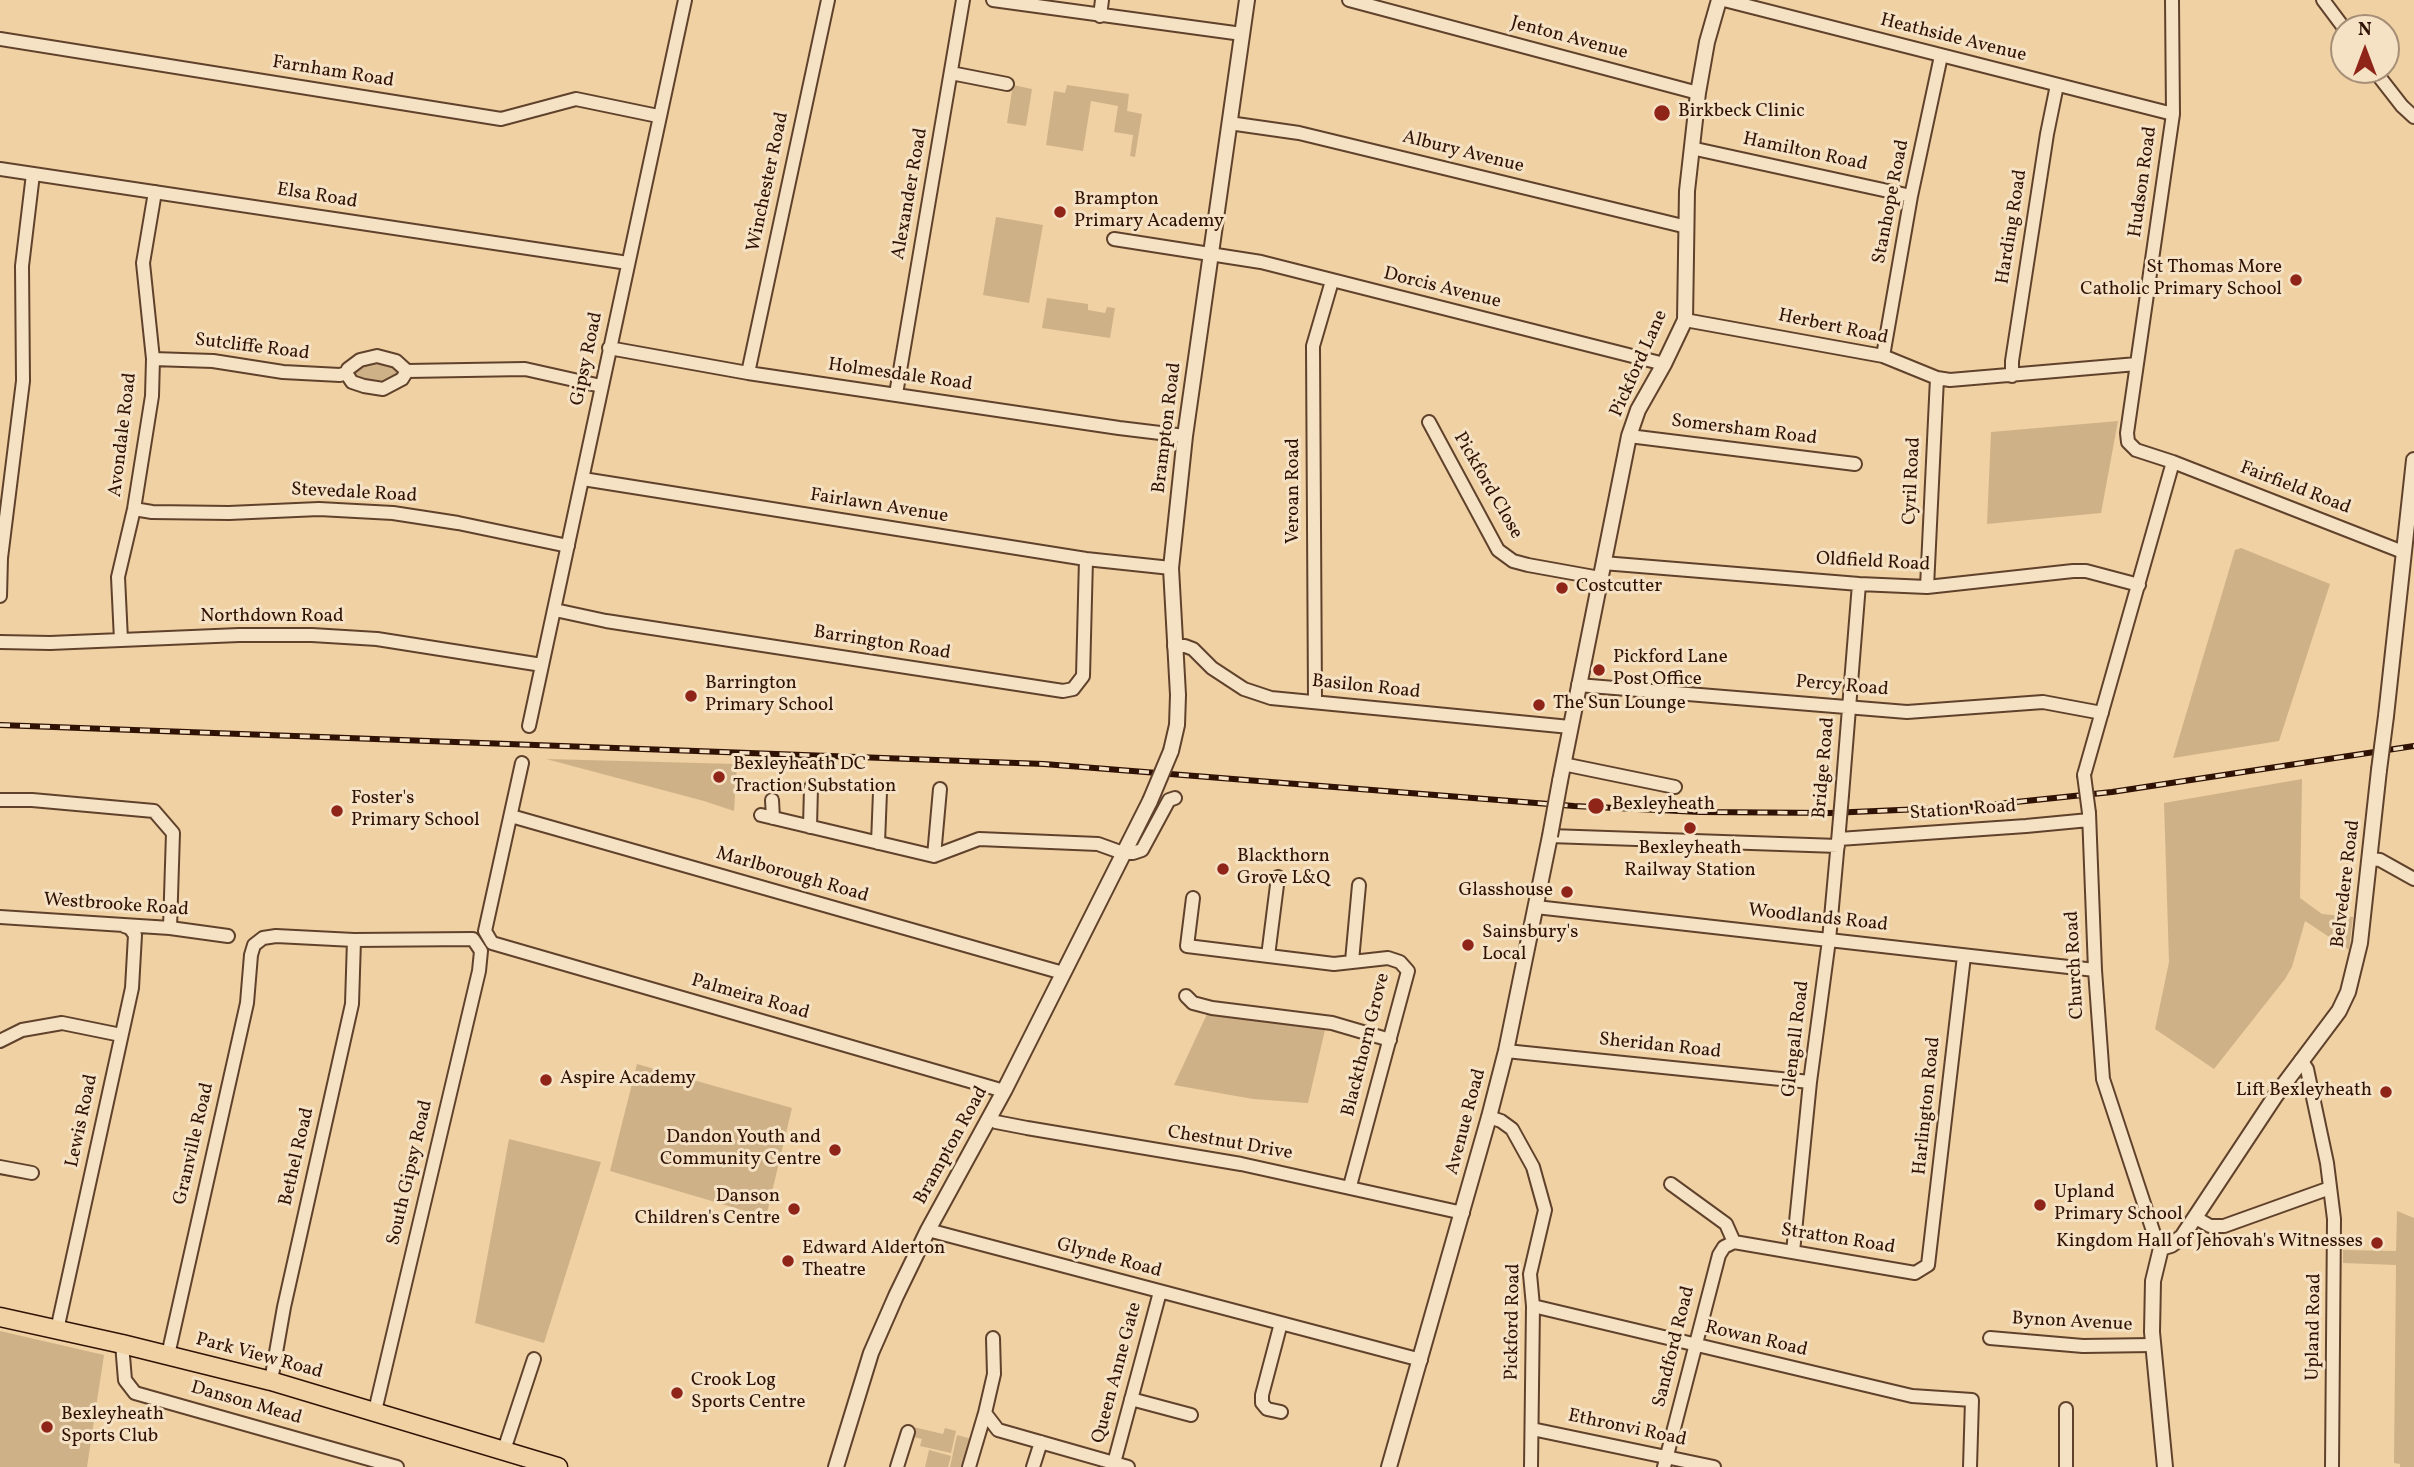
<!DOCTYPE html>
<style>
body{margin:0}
#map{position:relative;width:2414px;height:1467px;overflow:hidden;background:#efd1a3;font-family:Vollkorn,serif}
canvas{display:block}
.north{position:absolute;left:2330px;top:14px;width:70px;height:70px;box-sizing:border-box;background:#f5e1c3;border:2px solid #a68e77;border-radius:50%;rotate:0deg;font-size:19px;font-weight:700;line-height:28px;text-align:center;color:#301205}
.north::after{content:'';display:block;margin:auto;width:24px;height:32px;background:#8f2418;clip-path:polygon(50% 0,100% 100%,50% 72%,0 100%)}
</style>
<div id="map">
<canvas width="2414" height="1467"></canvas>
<div class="north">N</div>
</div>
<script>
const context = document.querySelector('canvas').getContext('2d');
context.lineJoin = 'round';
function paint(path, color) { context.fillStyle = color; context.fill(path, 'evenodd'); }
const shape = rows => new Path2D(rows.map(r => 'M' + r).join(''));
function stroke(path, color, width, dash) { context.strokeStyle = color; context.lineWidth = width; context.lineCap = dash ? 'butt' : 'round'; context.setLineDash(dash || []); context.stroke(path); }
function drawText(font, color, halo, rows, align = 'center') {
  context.font = font + ' Vollkorn,serif'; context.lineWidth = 6; context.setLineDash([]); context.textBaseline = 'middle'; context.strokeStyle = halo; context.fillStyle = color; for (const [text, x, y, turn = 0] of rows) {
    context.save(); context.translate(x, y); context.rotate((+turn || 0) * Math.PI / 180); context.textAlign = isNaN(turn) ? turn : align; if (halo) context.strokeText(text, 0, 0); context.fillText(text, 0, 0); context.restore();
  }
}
paint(shape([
 [1013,85,1032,89,1026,126,1007,123],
 [1067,85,1129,94,1127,111,1142,114,1135,157,1130,156,1133,135,1114,132,1118,106,1091,101,1083,151,1046,145,1054,91,1065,93],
 [996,217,1043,225,1029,303,983,295],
 [1047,298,1088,304,1088,310,1105,313,1107,307,1115,308,1110,338,1042,328],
 [372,360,395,366,400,372,399,375,378,385,356,378,354,374,355,369],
 [2118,421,2101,513,1987,524,1991,432],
 [2241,548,2330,584,2279,741,2173,758,2235,550],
 [546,759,737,764,734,811,704,801],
 [2302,779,2300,898,2322,914,2353,917,2349,950,2305,921,2292,967,2285,979,2214,1069,2155,1029,2169,962,2164,803],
 [1207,1014,1325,1030,1308,1103,1253,1099,1174,1085],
 [637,1064,792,1108,766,1217,610,1171],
 [509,1139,601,1162,544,1343,475,1323],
 [2397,1211,2414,1218,2414,1467,2400,1467,2400,1464,2394,1463,2396,1265,2343,1263,2343,1250,2396,1251],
 [0,1331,104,1355,87,1467,0,1467],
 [909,1426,943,1434,945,1428,956,1431,951,1453,920,1446,922,1439,913,1437,914,1431,908,1429],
 [957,1435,972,1439,965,1467,950,1467],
 [929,1450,951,1456,948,1467,925,1467]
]), '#cfb188');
const minor = shape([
 [993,0,1242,34],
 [1349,0,1698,93],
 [1724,0,2173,114],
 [2172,0,2173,114,2127,433,2128,442,2136,450,2173,462,2403,552],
 [2323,0,2344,28],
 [1100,16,1102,0],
 [0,39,501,119,576,99,658,116],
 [2374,70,2402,106,2414,117],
 [951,73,1007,84],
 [1229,123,1299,133,1687,227],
 [1691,148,1911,196],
 [0,169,628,263],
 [1114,239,1261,262,1664,364],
 [1685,320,1883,356,1937,378,1950,380,2137,364],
 [609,348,748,373,1119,428,1185,436],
 [1883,356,1911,196,1941,56],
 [153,359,213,361,283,372,340,375,346,373,348,369,360,360,377,356,396,361,407,371,402,379,383,389,364,386,352,382,346,373],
 [407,371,525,369,601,386],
 [748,373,828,0],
 [2012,376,2012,361,2047,134,2057,85],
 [896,394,963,0],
 [1429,422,1498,550,1513,561,1528,565,1600,578],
 [1629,436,1855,464],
 [583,479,1086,559,1171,568],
 [134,509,152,512,229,513,319,509,393,513,458,523,568,546],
 [1603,563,1859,584,1927,587,2073,571,2086,571,2139,585],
 [1927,587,1937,378],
 [0,596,1,558,23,381,22,266,33,174],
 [555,610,606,621,1063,691,1073,689,1083,676,1086,559],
 [121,640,118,577,134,509,152,396,153,359,143,263,155,192],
 [0,642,50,643,239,635,312,635,377,639,542,665],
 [1174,646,1185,646,1193,649,1212,668,1244,689,1271,698,1570,727],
 [1578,685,1907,712,2043,702,2102,713],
 [1315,702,1313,346,1332,281],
 [529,726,685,0],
 [522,763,485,931,492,943,1004,1091],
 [1563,764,1675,787],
 [2084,775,2173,462],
 [1842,795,1859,584],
 [0,800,32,800,154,811,173,833,170,928],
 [772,800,773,818],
 [2089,813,2095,970,2103,1079,2155,1237,2161,1248],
 [761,815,934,856,979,839,1098,844,1123,853,1133,853,1142,850,1169,800,1175,798],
 [511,816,1063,973],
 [810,827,811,787],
 [1550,836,1838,846],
 [1839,839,2026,826,2089,820],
 [878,843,880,792],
 [934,856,940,789],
 [2370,859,2380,860,2414,879],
 [1193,898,1187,946,1334,964,1388,958,1400,962,1408,971,1350,1186],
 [1536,907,2095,970],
 [0,917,170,928,228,936],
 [1268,956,1278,877],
 [1352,961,1359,885],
 [1186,996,1193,1003,1212,1008,1332,1023,1390,1040],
 [0,1041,22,1030,62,1023,121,1035],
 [1506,1051,1810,1082],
 [2301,1060,2307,1069,2327,1163,2334,1219,2332,1467],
 [1489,1117,1501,1121,1512,1129,1533,1167,1545,1210,1530,1274,1533,1306,1531,1467],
 [989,1118,996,1122,1027,1128,1241,1164,1463,1213],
 [0,1167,32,1173],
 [1671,1184,1726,1224,1734,1242],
 [2196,1218,2210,1226,2224,1226,2330,1188],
 [928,1230,1421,1360],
 [1734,1242,1915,1273,1928,1265,1964,956],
 [1793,1252,1810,1082,1829,940,1839,830],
 [1533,1306,1912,1396,1972,1400,1970,1467],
 [1281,1323,1262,1395,1262,1403,1267,1409,1281,1412],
 [57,1330,132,988,135,935,130,928,124,926],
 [993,1338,994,1374,985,1413,998,1430,1128,1467],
 [1990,1338,2083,1346,2152,1345],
 [122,1344,125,1380,135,1393,397,1467],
 [168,1355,247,1003,251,955,254,945,263,938,276,936,354,940,473,939,481,951,479,971,375,1411],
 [271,1381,284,1307,352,1004,354,940],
 [1131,1399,1191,1415],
 [2066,1409,2066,1467],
 [1532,1429,1714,1467],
 [504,1450,534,1359],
 [1114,1463,1160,1292],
 [897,1467,908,1432],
 [969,1467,985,1413],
 [1033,1467,1041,1442],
 [1664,1467,1719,1255,1724,1247,1734,1242]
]);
const tertiary = shape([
 [2386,716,2414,460],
 [1171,751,1177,725,1178,695,1171,568,1185,436,1247,0],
 [1560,781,1629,436,1638,410,1664,364,1685,320,1687,191,1698,93,1707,42,1719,0],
 [836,1467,871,1353,896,1296,928,1230,1004,1091,1150,801],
 [1389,1467,1489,1117,1506,1051,1550,836],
 [2165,1467,2152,1332,2153,1281,2161,1248,2171,1245,2182,1237,2276,1095,2339,1011,2348,992,2360,943,2379,770]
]);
const primary = shape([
 [0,1317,122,1344,271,1381,558,1467]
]);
stroke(minor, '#60422c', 16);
stroke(tertiary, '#60422c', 18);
stroke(primary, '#301205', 21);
stroke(minor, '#f5e1c3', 12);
stroke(tertiary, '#f5e1c3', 14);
stroke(primary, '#efd1a3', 18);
const rail = shape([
 [0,725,1044,764,1574,806,1700,812,1830,813,1968,807,2112,792,2414,746]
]);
stroke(rail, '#301205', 6);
stroke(rail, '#f5e1c3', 3.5, [10]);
const minorBridge = shape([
 [2084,775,2089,813],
 [1839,830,1842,795]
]);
const tertiaryBridge = shape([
 [2379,770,2386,716],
 [1150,801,1171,751],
 [1550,836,1560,781]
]);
stroke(minorBridge, '#60422c', 16, []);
stroke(tertiaryBridge, '#60422c', 18, []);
stroke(minorBridge, '#f5e1c3', 12);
stroke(tertiaryBridge, '#f5e1c3', 14);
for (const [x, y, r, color] of [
 [1662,113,9,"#8f2418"],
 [1060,212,7,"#8f2418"],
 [2296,280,7,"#8f2418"],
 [1562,588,7,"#8f2418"],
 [1599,670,7,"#8f2418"],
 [691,696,7,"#8f2418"],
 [1539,705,7,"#8f2418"],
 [719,777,7,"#8f2418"],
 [1596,806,9,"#8f2418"],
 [337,811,7,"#8f2418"],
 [1690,828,7,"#8f2418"],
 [1223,869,7,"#8f2418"],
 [1567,892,7,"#8f2418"],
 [1468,945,7,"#8f2418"],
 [546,1080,7,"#8f2418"],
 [2386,1092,7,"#8f2418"],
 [835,1150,7,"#8f2418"],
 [2040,1205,7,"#8f2418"],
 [794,1209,7,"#8f2418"],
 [2377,1243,7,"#8f2418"],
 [788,1261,7,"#8f2418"],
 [677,1393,7,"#8f2418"],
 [47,1427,7,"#8f2418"]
]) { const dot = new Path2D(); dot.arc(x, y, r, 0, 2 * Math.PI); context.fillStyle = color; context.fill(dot); stroke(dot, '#f5e1c3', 2.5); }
drawText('19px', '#301205', '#f5e1c3', [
 ["Jenton Avenue",1569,39,15],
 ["Heathside Avenue",1953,39,14],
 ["Farnham Road",333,73,9],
 ["Albury Avenue",1463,153,14],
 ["Hamilton Road",1805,153,12],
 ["Winchester Road",769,182,-78],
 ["Hudson Road",2144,182,-82],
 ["Alexander Road",911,194,-80],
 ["Elsa Road",317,197,9],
 ["Stanhope Road",1892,202,-79],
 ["Harding Road",2013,227,-81],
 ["Dorcis Avenue",1442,289,14],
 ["Herbert Road",1833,328,12],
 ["Sutcliffe Road",252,348,7],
 ["Gipsy Road",588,359,-78],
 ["Pickford Lane",1640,364,-66],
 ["Holmesdale Road",900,376,8],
 ["Brampton Road",1168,428,-83],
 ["Somersham Road",1744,431,7],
 ["Avondale Road",124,435,-83],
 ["Cyril Road",1913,481,-87],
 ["Pickford Close",1487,486,60],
 ["Fairfield Road",2295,489,21],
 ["Veroan Road",1295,491,-90],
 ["Stevedale Road",354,494,3],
 ["Fairlawn Avenue",879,507,9],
 ["Oldfield Road",1873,563,3],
 ["Northdown Road",272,618],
 ["Barrington Road",882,644,9],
 ["Percy Road",1842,687,5],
 ["Basilon Road",1366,688,6],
 ["Bridge Road",1825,768,-85],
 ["Station Road",1963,811,-4],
 ["Marlborough Road",792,876,16],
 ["Belvedere Road",2347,884,-83],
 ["Westbrooke Road",116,906,4],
 ["Woodlands Road",1818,919,6],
 ["Church Road",2076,965,-93],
 ["Palmeira Road",750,998,16],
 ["Glengall Road",1797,1039,-83],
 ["Blackthorn Grove",1367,1045,-76],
 ["Sheridan Road",1660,1047,6],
 ["Harlington Road",1928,1106,-84],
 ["Lewis Road",83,1121,-78],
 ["Avenue Road",1467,1122,-75],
 ["Granville Road",195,1144,-77],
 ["Chestnut Drive",1230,1144,10],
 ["Brampton Road",952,1146,-61],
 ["Bethel Road",298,1157,-77],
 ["South Gipsy Road",411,1173,-77],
 ["Stratton Road",1838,1240,9],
 ["Glynde Road",1109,1259,15],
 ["Pickford Road",1514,1322,-89],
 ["Bynon Avenue",2072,1323,3],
 ["Upland Road",2315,1327,-89],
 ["Rowan Road",1756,1340,13],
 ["Sandford Road",1675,1347,-76],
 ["Park View Road",259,1357,15],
 ["Queen Anne Gate",1118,1373,-75],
 ["Danson Mead",246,1404,16],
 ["Ethronvi Road",1627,1429,12]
]);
drawText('19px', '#301205', '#f5e1c3', [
 ["Birkbeck Clinic",1678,113],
 ["Brampton",1074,201],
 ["Primary Academy",1074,223],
 ["St Thomas More",2282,269,"right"],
 ["Catholic Primary School",2282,291,"right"],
 ["Costcutter",1576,588],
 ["Pickford Lane",1613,659],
 ["Post Office",1613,681],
 ["Barrington",705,685],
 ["Primary School",705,707],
 ["The Sun Lounge",1553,705],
 ["Bexleyheath DC",733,766],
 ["Traction Substation",733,788],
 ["Foster's",351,800],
 ["Primary School",351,822],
 ["Bexleyheath",1612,806],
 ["Bexleyheath",1690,850,"center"],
 ["Railway Station",1690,872,"center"],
 ["Blackthorn",1237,858],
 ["Grove L&Q",1237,880],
 ["Glasshouse",1553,892,"right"],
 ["Sainsbury's",1482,934],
 ["Local",1482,956],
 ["Aspire Academy",560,1080],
 ["Lift Bexleyheath",2372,1092,"right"],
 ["Dandon Youth and",821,1139,"right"],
 ["Community Centre",821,1161,"right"],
 ["Upland",2054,1194],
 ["Primary School",2054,1216],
 ["Danson",780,1198,"right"],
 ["Children's Centre",780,1220,"right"],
 ["Kingdom Hall of Jehovah's Witnesses",2363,1243,"right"],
 ["Edward Alderton",802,1250],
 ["Theatre",802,1272],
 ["Crook Log",691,1382],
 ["Sports Centre",691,1404],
 ["Bexleyheath",61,1416],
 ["Sports Club",61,1438]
], 'left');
</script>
